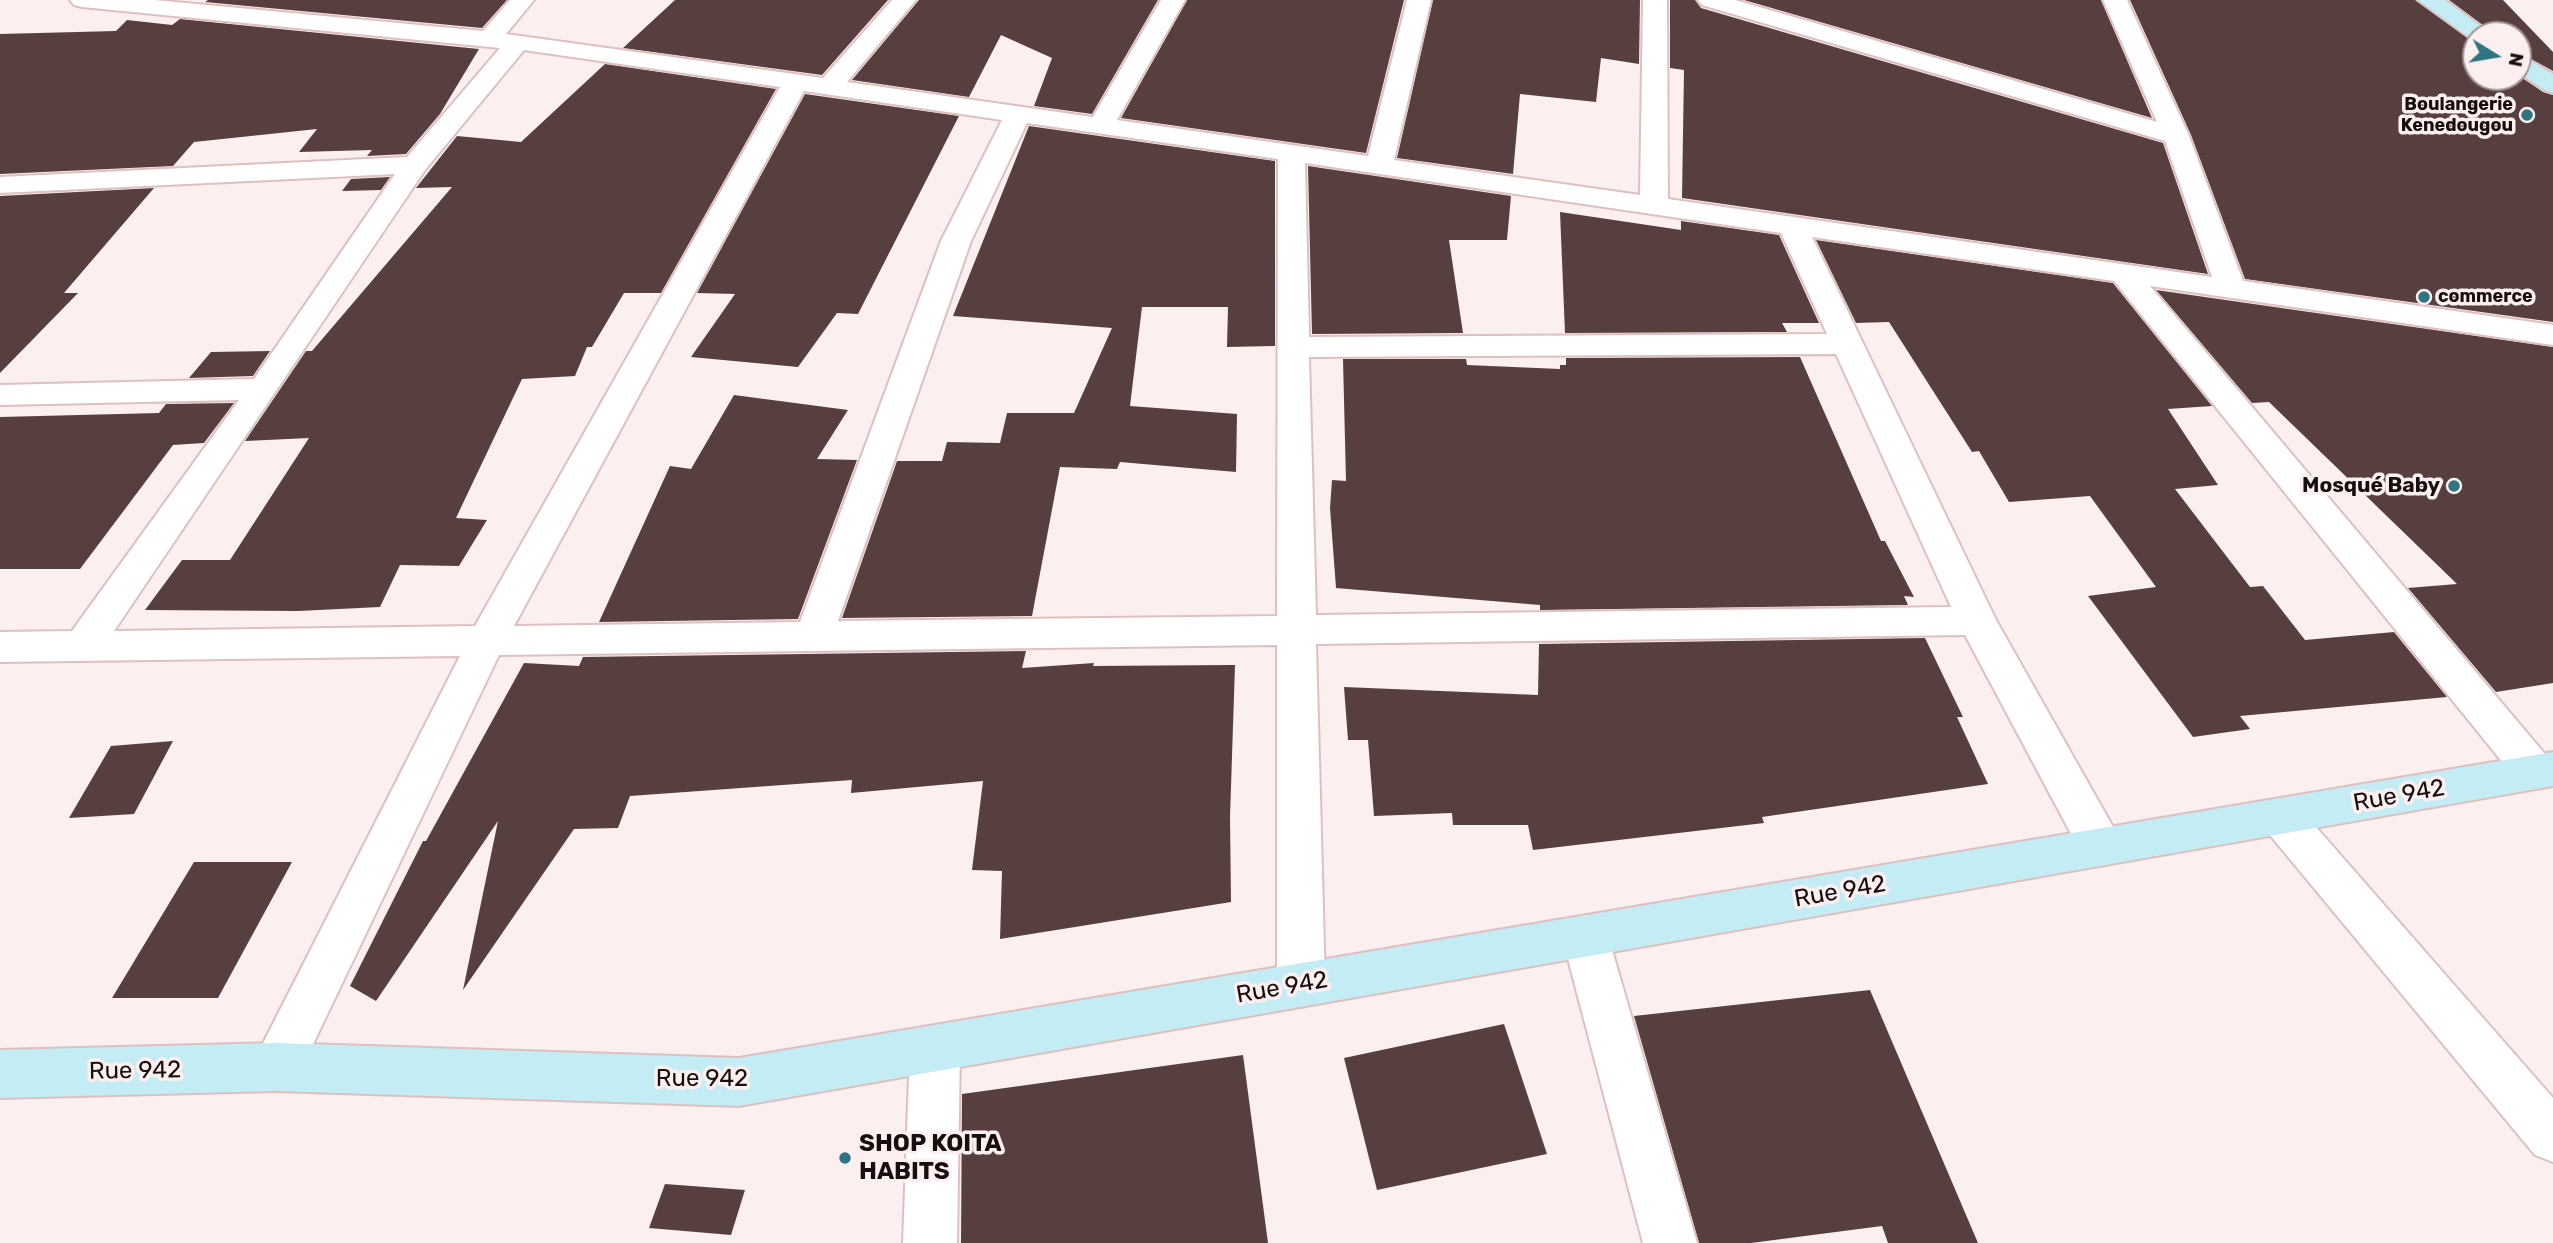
<!DOCTYPE html>
<meta charset="utf-8">
<style>
body{margin:0}
#map{position:relative;width:2553px;height:1243px;overflow:hidden;background:#fcefef;font-family:Rubik,sans-serif}
canvas{display:block}
.north{position:absolute;left:2462px;top:21px;width:70px;height:70px;box-sizing:border-box;background:#fcefef;border:2px solid #a19595;border-radius:50%;rotate:101deg;font-size:19px;font-weight:700;line-height:28px;text-align:center;color:#180e0f}
.north::after{content:'';display:block;margin:auto;width:24px;height:32px;background:#2f7482;clip-path:polygon(50% 0,100% 100%,50% 72%,0 100%)}
</style>
<div id="map">
<canvas width="2553" height="1243"></canvas>
<div class="north">N</div>
</div>
<script>
const context = document.querySelector('canvas').getContext('2d');
context.lineJoin = 'round';
function paint(path, color) { context.fillStyle = color; context.fill(path, 'evenodd'); }
const shape = rows => new Path2D(rows.map(r => 'M' + r).join(''));
function stroke(path, color, width, dash) { context.strokeStyle = color; context.lineWidth = width; context.lineCap = dash ? 'butt' : 'round'; context.setLineDash(dash || []); context.stroke(path); }
function drawText(font, color, halo, rows, align = 'center') {
  context.font = font + ' Rubik,sans-serif'; context.lineWidth = 7; context.setLineDash([]); context.textBaseline = 'middle'; context.strokeStyle = halo; context.fillStyle = color; for (const [text, x, y, turn = 0] of rows) {
    context.save(); context.translate(x, y); context.rotate((+turn || 0) * Math.PI / 180); context.textAlign = isNaN(turn) ? turn : align; if (halo) context.strokeText(text, 0, 0); context.fillText(text, 0, 0); context.restore();
  }
}
paint(shape([
 [208,0,507,0,482,28,205,2],
 [675,0,888,0,822,75,623,48],
 [919,0,1158,0,1092,114,1034,106,1052,58,1001,35,969,97,852,80],
 [1187,0,1404,0,1366,153,1121,118],
 [1433,0,1640,0,1639,64,1601,58,1596,102,1520,94,1513,174,1397,158],
 [1670,0,1695,0,1701,8,2163,143,2208,274,1682,198,1684,70,1670,68],
 [1744,0,2101,0,2152,118],
 [2130,0,2415,0,2476,43,2476,77,2518,75,2543,92,2553,95,2553,322,2245,279,2191,135],
 [2449,0,2503,0,2553,52,2553,71,2518,52,2518,35,2496,35],
 [180,19,479,49,440,114,406,154,367,156,372,150,299,152,317,129,194,142,173,166,0,174,0,34,116,31,127,20,172,25],
 [605,64,776,89,661,293,624,293,592,347,587,347,575,376,522,379,456,518,487,520,459,566,400,565,380,607,298,611,145,610,182,560,230,560,309,438,245,441,306,351,312,351,452,187,416,188,457,136,521,142],
 [805,94,959,116,858,314,837,313,798,367,691,357,735,294,697,293],
 [1029,126,1275,161,1275,346,1227,347,1228,307,1142,307,1130,406,1237,414,1236,472,1120,462,1117,469,1060,467,1032,616,842,618,897,461,942,461,947,442,1000,443,1007,413,1074,413,1112,328,953,316],
 [1308,166,1511,196,1507,240,1449,240,1463,333,1312,334],
 [390,177,381,190,342,191,351,179],
 [154,188,64,293,78,293,0,373,0,196],
 [1560,212,1681,230,1681,221,1779,235,1819,323,1782,323,1787,332,1565,333],
 [1816,240,2113,283,2212,406,2168,409,2218,485,2175,489,2250,587,2263,586,2305,640,2394,632,2447,697,2240,716,2250,729,2193,737,2088,596,2156,587,2090,496,2009,502,1979,451,1972,452,1889,322,1856,323],
 [2156,290,2553,347,2553,683,2496,692,2408,588,2457,584,2269,402,2252,403],
 [270,351,253,376,189,378,211,352],
 [1800,357,1881,541,1885,541,1914,597,1904,596,1908,605,1540,610,1540,605,1336,588,1330,508,1332,480,1346,481,1343,359,1466,359,1467,365,1560,369,1560,365,1566,365,1566,358],
 [734,395,848,410,817,459,857,460,798,619,599,622,670,466,691,469],
 [234,403,204,443,173,445,80,569,0,569,0,417,159,413,166,404],
 [1925,638,1963,717,1957,717,1988,784,1762,817,1764,823,1533,850,1528,825,1453,825,1452,813,1374,816,1368,740,1348,740,1344,687,1538,695,1539,644],
 [1026,651,1022,668,1094,663,1093,666,1235,665,1230,817,1231,902,1000,939,1002,871,972,870,983,781,851,793,852,780,630,796,618,828,574,829,463,990,498,821,376,1001,350,986,423,841,426,841,524,663,579,666,583,657],
 [173,741,134,814,69,818,111,746],
 [194,862,292,862,218,998,112,998],
 [1870,990,1978,1243,1888,1243,1882,1226,1751,1243,1699,1243,1634,1016],
 [1504,1024,1547,1154,1377,1190,1344,1058],
 [1243,1055,1268,1243,961,1243,962,1094],
 [665,1184,745,1190,731,1235,649,1228]
]), '#573f40');
const street = shape([
 [70,0,154,0,483,31,510,0,534,0,506,34,823,78,892,0,916,0,847,82,1093,117,1161,0,1185,0,1117,120,1368,156,1407,0,1431,0,1394,160,1640,195,1643,0,1667,0,1668,199,2212,277,2165,141,1702,5,1698,0,1735,0,2157,122,2103,0,2127,0,2189,136,2243,281,2553,325,2553,345,2150,286,2550,760,2553,778,2550,784,2535,789,2520,784,2114,281,1812,237,1996,620,2117,834,2123,847,2117,860,2101,866,2085,860,1965,635,1316,644,1325,985,1318,1000,1301,1007,1284,1000,1277,985,1277,645,499,655,294,1084,276,1091,258,1084,251,1067,460,656,0,662,0,632,72,631,239,400,0,405,0,385,254,379,395,174,0,193,0,177,407,157,500,48,82,7,74,5,70,0],
 [524,50,780,87,475,626,114,631,425,170,524,50],
 [804,91,1002,120,941,241,800,622,514,626,804,91],
 [1027,123,1278,159,1277,616,838,621,971,241,1027,123],
 [1305,163,1781,233,1827,334,1309,337,1305,163],
 [1836,354,1951,607,1316,615,1309,357,1836,354],
 [2280,798,2295,803,2553,1098,2553,1162,2535,1155,2265,829,2258,816,2265,803,2280,798],
 [1585,915,1601,921,1608,936,1697,1243,1643,1243,1562,936,1569,921,1585,915],
 [935,1026,952,1033,960,1049,957,1243,903,1243,910,1049,918,1033,935,1026]
]);
const secondary = shape([
 [2418,0,2445,0,2493,35,2476,35,2476,41,2473,40,2418,0],
 [2518,54,2553,74,2553,93,2544,90,2518,72,2518,54],
 [2553,752,2553,786,739,1106,276,1091,0,1098,0,1050,276,1043,739,1058,2553,752]
]);
stroke(street, '#dec0c1', 4);
stroke(secondary, '#dec0c1', 4);
paint(street, '#fff');
paint(secondary, '#c3ecf4');
for (const [x, y, r, color] of [
 [2527,115,7,"#2f7482"],
 [2424,297,7,"#2f7482"],
 [2454,486,7,"#2f7482"],
 [845,1158,7,"#2f7482"]
]) { const dot = new Path2D(); dot.arc(x, y, r, 0, 2 * Math.PI); context.fillStyle = color; context.fill(dot); stroke(dot, '#fcefef', 2.5); }
drawText('bold 18px', '#180e0f', '#fcefef', [
 ["Boulangerie",2513,105],
 ["Kenedougou",2513,126],
 ["commerce",2438,297,"left"]
], 'right');
drawText('bold 21px', '#180e0f', '#fcefef', [
 ["Mosqué Baby",2440,486]
], 'right');
drawText('24px', '#180e0f', '#fcefef', [
 ["Rue 942",2399,796,-10],
 ["Rue 942",1840,892,-10],
 ["Rue 942",1282,988,-10],
 ["Rue 942",135,1071,-1],
 ["Rue 942",702,1079]
]);
drawText('bold 24px', '#180e0f', '#fcefef', [
 ["SHOP KOITA",859,1144],
 ["HABITS",859,1172]
], 'left');
</script>
